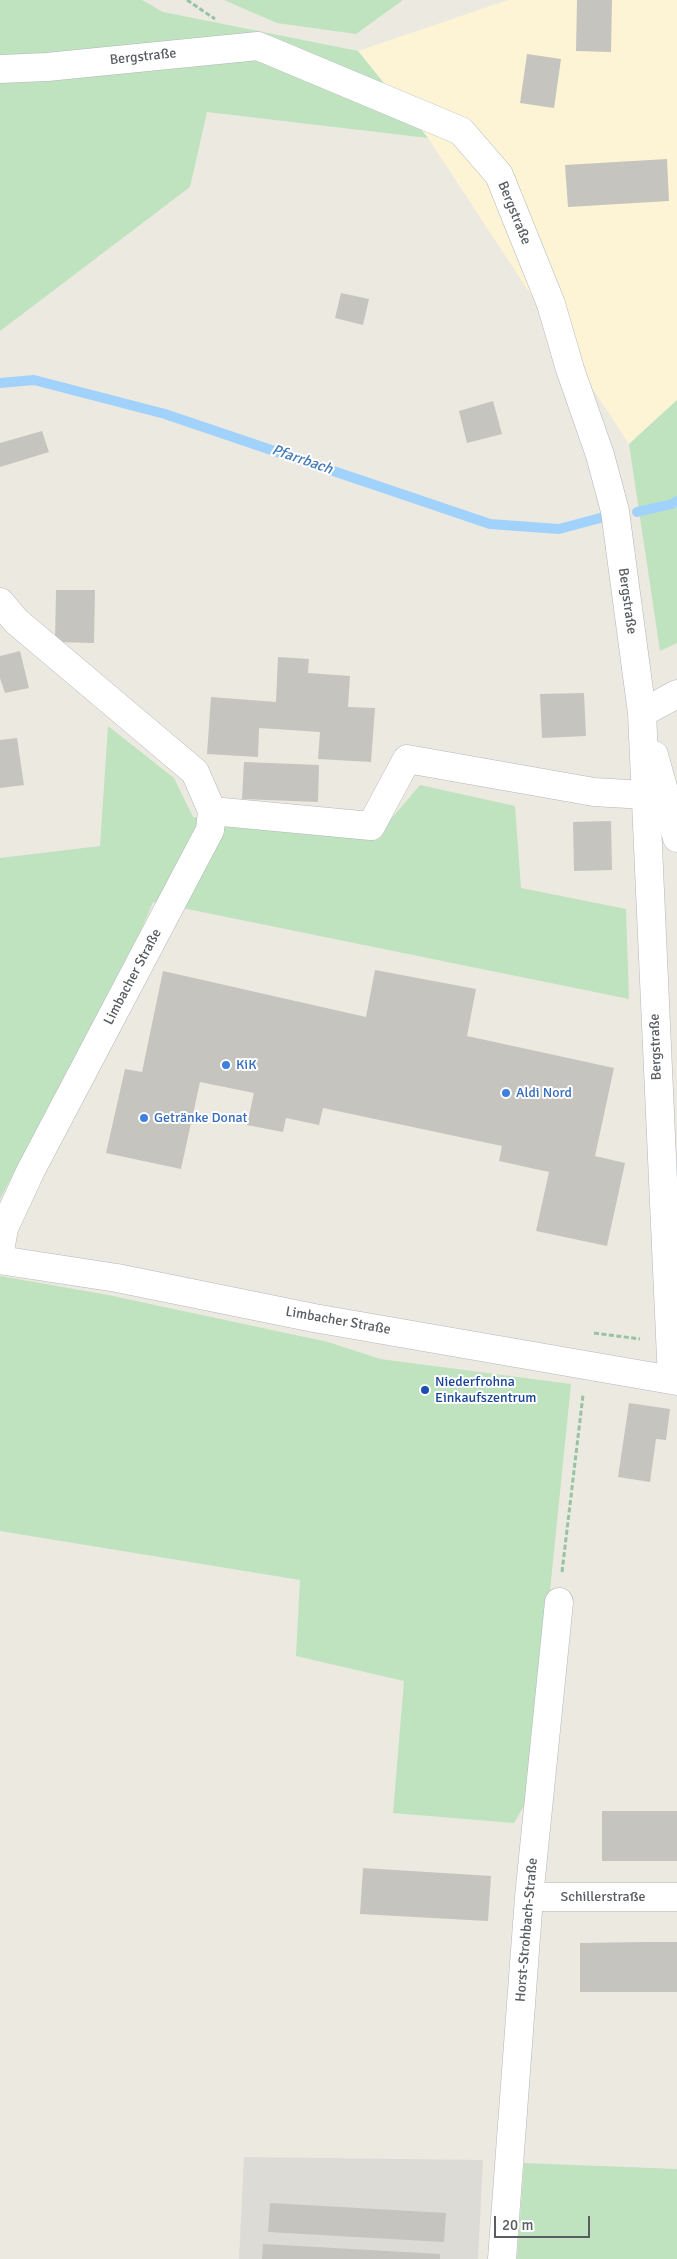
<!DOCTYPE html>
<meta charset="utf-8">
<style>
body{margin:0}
#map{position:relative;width:677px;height:2259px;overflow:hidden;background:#ece9e1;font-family:Signika,sans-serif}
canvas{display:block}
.scale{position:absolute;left:494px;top:2216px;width:96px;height:22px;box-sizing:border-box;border:2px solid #595d61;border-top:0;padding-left:6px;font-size:15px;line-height:18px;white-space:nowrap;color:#595d61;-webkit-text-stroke:4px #fff;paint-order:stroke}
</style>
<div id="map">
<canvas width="677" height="2259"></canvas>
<div class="scale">20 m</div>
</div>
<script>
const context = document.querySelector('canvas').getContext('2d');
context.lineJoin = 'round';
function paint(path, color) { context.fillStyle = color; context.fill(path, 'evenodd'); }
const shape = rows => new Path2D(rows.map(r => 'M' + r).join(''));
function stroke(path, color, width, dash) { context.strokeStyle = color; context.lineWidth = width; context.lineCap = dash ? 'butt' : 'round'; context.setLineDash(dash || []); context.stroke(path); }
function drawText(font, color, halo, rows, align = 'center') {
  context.font = font + ' Signika,sans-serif'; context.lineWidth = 4; context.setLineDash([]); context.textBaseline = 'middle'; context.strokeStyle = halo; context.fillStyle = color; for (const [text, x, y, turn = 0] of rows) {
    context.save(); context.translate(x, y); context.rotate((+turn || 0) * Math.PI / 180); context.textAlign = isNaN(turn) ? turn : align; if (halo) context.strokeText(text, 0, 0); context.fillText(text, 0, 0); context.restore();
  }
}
paint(shape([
 [508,0,677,0,677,400,629,444,428,138,358,51]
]), '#fcf4d5');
paint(shape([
 [244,2157,483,2160,478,2259,239,2259]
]), '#dddbd5');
paint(shape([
 [0,0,142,0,163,12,358,51,428,138,207,112,190,187,0,331],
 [224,0,403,0,356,34,277,23],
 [677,400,677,643,660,651,629,444],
 [108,726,174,778,193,817,374,839,420,785,515,806,521,888,626,909,629,999,153,902,141,930,0,1199,0,858,100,846],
 [0,1276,108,1295,328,1342,380,1359,571,1384,529,1797,514,1823,393,1813,404,1681,296,1656,300,1580,0,1531],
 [524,2163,677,2169,677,2259,517,2259]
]), '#bee3be');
stroke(shape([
 [0,383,34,380,165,414,490,524,559,529,604,517],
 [637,512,672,504,677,501]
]), '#a1d2fb', 10);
paint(shape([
 [577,0,612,0,611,52,576,51],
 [527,54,561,59,554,108,520,103],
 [667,159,669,201,568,207,565,165],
 [341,293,369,299,363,325,335,318],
 [493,401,502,434,467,443,459,411],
 [42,431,49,452,0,467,0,443],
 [56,590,95,590,94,643,55,642],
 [20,651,29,688,5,693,0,678,0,656],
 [278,657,309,659,308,673,350,676,348,707,375,708,371,762,318,759,320,732,259,728,258,757,207,754,211,697,276,702],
 [584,693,586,736,542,738,540,694],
 [17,738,24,785,0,788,0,740],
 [244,762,319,765,318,802,242,799],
 [611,821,612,870,574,871,573,822],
 [375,970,476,989,467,1036,614,1068,595,1156,625,1163,607,1246,536,1231,549,1172,499,1161,502,1146,323,1108,319,1125,286,1118,283,1132,247,1125,254,1093,200,1082,181,1169,106,1153,125,1069,142,1072,163,971,366,1017],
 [629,1403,670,1409,666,1440,656,1439,650,1482,618,1477],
 [602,1811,677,1811,677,1861,602,1861],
 [363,1868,491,1876,488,1921,360,1914],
 [644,1942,677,1942,677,1992,580,1992,580,1943],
 [270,2203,446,2213,444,2242,268,2232],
 [263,2244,440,2254,440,2259,262,2259]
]), '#c6c4be');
const minor = shape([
 [0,69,47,67,258,46,461,131,499,175,551,304,570,369,600,455,615,511,642,713,672,1380],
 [0,602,16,621,195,772,212,811,210,830,31,1170,4,1228,0,1251],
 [642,713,677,694],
 [654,755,677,838],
 [212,811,371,826,407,759,594,792,645,795],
 [0,1260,117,1278,314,1318,677,1381],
 [529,1897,677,1897],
 [502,2259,529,1897,559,1602]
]);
stroke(minor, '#b3b6bb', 29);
stroke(shape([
 [187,0,215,19],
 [594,1333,640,1339],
 [562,1572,583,1395]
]), '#97c3a4', 3, [5, 2.5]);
stroke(minor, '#fff', 28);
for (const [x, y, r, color] of [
 [226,1065,5,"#3f7fe0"],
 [506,1093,5,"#3f7fe0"],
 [144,1118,5,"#3f7fe0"],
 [425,1390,5,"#1a4fb4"]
]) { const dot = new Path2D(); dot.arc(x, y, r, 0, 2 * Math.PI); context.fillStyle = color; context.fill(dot); stroke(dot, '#fff', 2); }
drawText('14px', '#595d61', '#fff', [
 ["Bergstraße",143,57,-6],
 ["Bergstraße",514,213,68],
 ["Bergstraße",627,601,82],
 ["Limbacher Straße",133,977,-62],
 ["Bergstraße",656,1047,-92],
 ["Limbacher Straße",338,1321,10],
 ["Schillerstraße",603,1897],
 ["Horst-Strohbach-Straße",527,1930,-85]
]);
drawText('14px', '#366cbe', '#fff', [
 ["KiK",236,1065],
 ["Aldi Nord",516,1093],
 ["Getränke Donat",154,1118]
], 'left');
drawText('14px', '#164399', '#fff', [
 ["Niederfrohna",435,1382],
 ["Einkaufszentrum",435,1398]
], 'left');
drawText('italic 15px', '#4379b4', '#fff', [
 ["Pfarrbach",302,460,19]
]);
</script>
